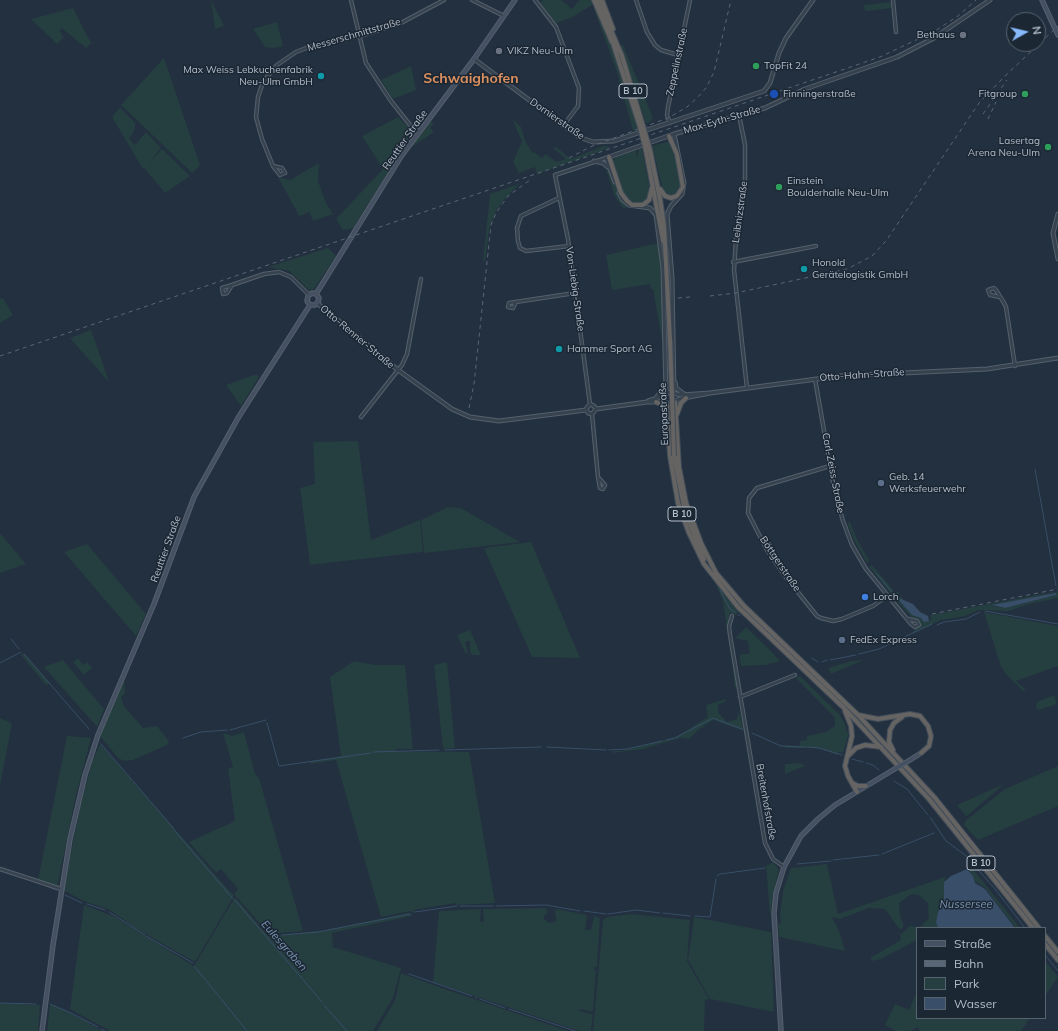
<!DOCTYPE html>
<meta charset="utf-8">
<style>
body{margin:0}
#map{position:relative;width:1058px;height:1031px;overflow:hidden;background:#23303f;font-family:Mulish,sans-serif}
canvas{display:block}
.legend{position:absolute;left:916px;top:927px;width:130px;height:92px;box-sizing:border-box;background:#1c2734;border:1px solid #586370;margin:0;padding:5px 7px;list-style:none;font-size:12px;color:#b3bdca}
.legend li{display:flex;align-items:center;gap:8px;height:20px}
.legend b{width:20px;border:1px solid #586370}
.north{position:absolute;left:1006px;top:12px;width:40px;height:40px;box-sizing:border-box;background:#1c2734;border:1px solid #586370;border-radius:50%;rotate:82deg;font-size:11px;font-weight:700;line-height:16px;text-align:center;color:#b3bdca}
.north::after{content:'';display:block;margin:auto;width:14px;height:18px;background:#87b8fb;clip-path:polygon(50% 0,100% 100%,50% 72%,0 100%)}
</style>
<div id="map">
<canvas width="1058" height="1031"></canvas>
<ul class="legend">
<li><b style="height:5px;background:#455162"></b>Straße</li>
<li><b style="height:5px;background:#596676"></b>Bahn</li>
<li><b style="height:11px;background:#253e40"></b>Park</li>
<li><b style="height:11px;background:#384e69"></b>Wasser</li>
</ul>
<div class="north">N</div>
</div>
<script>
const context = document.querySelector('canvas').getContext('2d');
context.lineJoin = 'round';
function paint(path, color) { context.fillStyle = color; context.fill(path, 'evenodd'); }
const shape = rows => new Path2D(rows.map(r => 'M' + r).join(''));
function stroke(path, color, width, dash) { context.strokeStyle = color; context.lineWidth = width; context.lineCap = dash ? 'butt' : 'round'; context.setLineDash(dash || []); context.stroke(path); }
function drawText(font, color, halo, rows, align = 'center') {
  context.font = font + ' Mulish,sans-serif'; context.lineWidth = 3; context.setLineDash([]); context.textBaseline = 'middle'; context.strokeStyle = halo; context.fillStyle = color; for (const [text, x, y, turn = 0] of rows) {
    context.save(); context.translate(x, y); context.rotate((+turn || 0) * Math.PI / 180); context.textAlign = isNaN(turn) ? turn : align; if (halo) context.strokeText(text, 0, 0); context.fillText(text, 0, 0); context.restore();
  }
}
paint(shape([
 [211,0,224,26,215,29],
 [543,0,561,0,572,9,579,0,592,0,594,4,571,18,556,23,540,3],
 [891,2,892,8,865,11,864,5],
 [73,8,91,43,86,48,62,28,59,31,64,37,57,44,31,19],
 [597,8,623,75,639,129,633,131,617,72,594,9],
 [277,22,283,46,273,48,265,47,253,29],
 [623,45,653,118,650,122,646,123,620,46],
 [164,58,200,165,192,173,121,105],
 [411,66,416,90,393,99,381,80],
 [120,107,135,123,135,129,129,139,135,145,146,132,161,148,147,165,162,149,190,176,165,193,144,168,143,169,112,117],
 [398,117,413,132,353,228,343,230,336,219,383,169,362,136],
 [512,119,521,127,526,143,533,153,535,153,542,158,546,154,556,162,566,159,553,148,555,146,571,159,603,146,612,147,537,174,535,167,519,173,513,162,522,141],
 [430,121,434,123,430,128,434,132,410,148],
 [670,141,679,172,681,188,677,195,670,196,663,189,652,146],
 [642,148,650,191,649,198,644,203,634,204,624,197,612,161,616,157,636,150,637,158,639,149],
 [319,163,318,181,326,203,333,214,313,221,309,212,299,216,278,177,290,180],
 [605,166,611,174,621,200,627,206,624,209,615,197],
 [519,184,503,201,495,213,489,230,485,261,483,261,490,194],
 [658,243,663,282,663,346,653,289,651,289,650,284,612,290,606,255],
 [328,248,336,256,314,289,309,290,290,271,268,267],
 [3,298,13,315,0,323,0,299],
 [91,330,101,358,109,382,70,338],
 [257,374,259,377,241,406,226,385],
 [358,441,371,540,420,520,423,552,310,565,300,488,315,484,313,442],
 [448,507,461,508,520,542,424,553,421,520],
 [677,508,710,575,738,612,736,615,730,613,727,625,738,690,734,686,734,678,723,601,716,585,691,543],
 [850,522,858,541,869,560,867,563,855,542,847,523],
 [0,533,26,564,0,573],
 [531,542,580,658,532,657,484,548],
 [87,544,146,614,136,636,64,552],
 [872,565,895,592,899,592,899,596,903,598,903,600,897,598,911,614,921,618,924,622,931,620,931,615,1058,591,1058,598,1033,603,1008,611,978,610,965,616,941,620,913,633,914,629,921,626,920,621,911,617,895,599,869,567],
 [1056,593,1056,595,1005,608,992,606],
 [984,612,1058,626,1058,666,1016,681,1026,690,1023,691,1007,675,1001,667],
 [746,627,771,651,780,661,766,665,741,666,739,655,750,653,748,641,735,638],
 [470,630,481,655,472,655,470,652,470,641,465,642,468,652,466,654,457,635],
 [24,653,50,683,46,685,21,655],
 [78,658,83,665,87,662,92,668,84,675,73,662],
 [63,660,104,709,97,727,44,667],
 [864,660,831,674,828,668,851,661],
 [354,661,375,665,405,665,413,749,396,749,396,751,469,752,495,903,456,905,455,903,414,910,415,913,410,911,381,917,336,760,310,764,310,761,341,756,330,677],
 [447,662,455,748,443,749,434,665],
 [800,676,839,714,845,724,847,732,849,732,843,753,839,752,837,755,819,748,785,748,785,745,800,746,800,741,807,740,807,736,826,732,835,726,835,718,796,678],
 [124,678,125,693,121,697,124,706,143,728,157,726,169,741,167,745,133,760,126,761,119,759,100,736],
 [1054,695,1057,704,1039,710,1036,708,1037,702],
 [726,699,726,701,718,705,718,712,727,722,737,719,739,711,744,731,713,720,697,731,689,739,680,738,643,749,613,753,613,751,622,751,676,737,708,717,706,705],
 [0,718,12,723,0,786],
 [244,732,255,774,259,778,303,931,269,934,234,894,238,889,221,869,216,873,189,842,235,821,228,769,233,767,223,733,232,736],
 [67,736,91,738,76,795,57,887,38,880],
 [100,744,234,896,195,962,135,928,110,910,84,901,63,890,80,808,92,762],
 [800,763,805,766,785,774,785,764],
 [1058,766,1058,806,978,840,964,825,965,821,1005,789],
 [1004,784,967,816,965,815,957,805],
 [773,862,779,870,773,895,770,916,766,866],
 [827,864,838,914,945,877,944,902,938,911,936,922,938,928,917,928,917,940,881,959,872,961,870,958,901,940,900,935,910,926,920,927,929,918,928,903,919,895,912,894,899,903,900,916,904,926,900,930,885,909,869,908,840,919,832,917,839,931,845,951,779,937,778,925,781,922,780,915,783,891,791,868],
 [970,866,981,879,1020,928,1016,928,1011,922,985,888,975,881,968,868],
 [235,897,268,936,270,936,326,930,408,913,412,914,412,916,332,933,333,947,401,968,393,998,373,1031,110,1031,70,1009,84,905,115,917,194,966],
 [546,908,548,912,544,916,544,919,549,923,556,921,556,915,554,912,557,909,587,915,585,930,591,930,594,916,600,918,597,967,594,967,594,970,596,970,593,1012,580,1009,579,1011,593,1014,591,1031,579,1031,433,982,439,911,481,909,480,921,484,922,483,909],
 [631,914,690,920,687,961,709,999,705,1000,704,1031,593,1031,603,920,607,917],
 [694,917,771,932,774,1012,710,999,688,960],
 [1045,961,1058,977,1045,996],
 [401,973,433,985,568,1031,377,1031,395,1000],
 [917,991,917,1018,1030,1018,1021,1031,920,1031,918,1027,910,1031,896,1031,885,1025,895,1004,909,1010],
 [0,1003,40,1005,38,1031,0,1031],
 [50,1005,55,1006,71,1013,103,1031,47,1031]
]), '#253e40');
paint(shape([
 [1056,593,1056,595,1005,608,992,605],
 [896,597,913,604,920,612,928,616,929,621,924,622,921,618,912,615],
 [967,869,973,876,975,883,985,889,1015,928,938,928,936,922,938,912,944,902,944,882,951,876]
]), '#384e69');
stroke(shape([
 [1035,469,1056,586],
 [877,574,896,597],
 [720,590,730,609,735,612],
 [985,611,1058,624],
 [738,615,740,615],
 [937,625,944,622,966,619,980,612],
 [11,639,19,649],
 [24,654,89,729],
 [859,654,879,649,932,624],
 [812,658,818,662],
 [830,660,856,655],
 [822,662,827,660],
 [0,663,21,652],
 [267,723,279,766,371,753],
 [230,730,266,720],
 [752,733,781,746,805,747],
 [183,738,201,732,227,730],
 [666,740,675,738,713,718,742,729],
 [101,744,132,780],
 [547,747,606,750],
 [807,747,819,748,842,755],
 [445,750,541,747],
 [609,750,627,749,662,741],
 [374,752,439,750],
 [852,759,863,762],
 [866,763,873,765,879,770],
 [133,781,150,801],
 [894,781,907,789,928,815],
 [151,802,174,829],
 [930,817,946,841,965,855,995,889,1025,928],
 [175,831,233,899],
 [882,854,934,833],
 [833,860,879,855],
 [797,864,831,861],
 [0,871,22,878],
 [717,876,720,874,765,868],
 [37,882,56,890],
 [65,895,82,903],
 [235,900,322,1002],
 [87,904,105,910],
 [460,906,493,906],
 [496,906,546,905,580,911],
 [584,911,606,914],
 [109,912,145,935],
 [415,912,457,906],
 [663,913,690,916],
 [608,914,636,910,660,913],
 [695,916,710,917,716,879],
 [282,935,318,932,410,914],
 [146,936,193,963],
 [1045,955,1058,971],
 [195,967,247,1031],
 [409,974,472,996],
 [475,997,477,998],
 [480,999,505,1008],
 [0,1003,36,1004],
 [50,1004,71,1013,98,1027],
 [324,1005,347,1031],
 [509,1009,575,1031],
 [101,1029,105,1031]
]), '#384e69', 1);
const minor = shape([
 [351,0,366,63,391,101,410,125,418,131],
 [472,0,504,16],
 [535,0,556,27,579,88,578,106,563,126],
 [636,0,647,32,655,45,661,50,678,55],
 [893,0,896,32],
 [739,115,745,145,745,183,736,239,734,270,747,388],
 [670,123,667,115,668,107,690,0],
 [273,166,282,168,285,173,280,175,273,166,262,139,256,117,258,97,263,82,277,65,296,52,309,47,360,36,401,23,444,0],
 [559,198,521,216,517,228,518,241,520,248,526,251,569,246],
 [733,262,816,246],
 [232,285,264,274,279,272,291,277,309,295],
 [232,285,227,293,223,294,222,288,232,285],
 [1000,297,990,295,988,290,994,288,996,290,1004,303,1006,307,1015,366],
 [516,302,513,308,508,307,509,303,575,293],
 [815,379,834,488,843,521,852,545,866,569,911,624,915,627,919,625,917,621,908,619],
 [590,404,568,239,555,175,606,158],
 [592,414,598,477,605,485,603,489,600,488,598,477],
 [361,417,402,365,407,354,421,279],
 [830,466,757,488,749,498,748,513,767,550,785,576,817,616,821,618,833,621,842,619,873,606,887,596],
 [732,616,729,626,730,635,765,843,773,859,784,867],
 [740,697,795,675],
 [0,869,61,889]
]);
const tertiary = shape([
 [474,59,579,137,593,142,614,141,764,91,770,83,779,53,786,38,813,0],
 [674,134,684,183,682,194,671,206,667,214,672,278,674,393],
 [594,161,603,163,608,167],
 [615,182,606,158,674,134,765,108,805,89,897,57,934,38,990,0],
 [619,193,622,199,629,205,650,208,656,215,663,268,666,393],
 [1058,214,1053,233,1058,259],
 [317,303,398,370,452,409,470,417,499,421,586,410],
 [675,382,676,388,684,394],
 [710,393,681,395,669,392,665,395,664,399,666,403,671,404,679,399,710,393,840,376,987,369,1058,358],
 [655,399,664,388,666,382],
 [648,401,664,396],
 [596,409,594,406,590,404,586,409,588,413,592,414,596,409,647,402,665,402]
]);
const secondary = shape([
 [1042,0,1058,35],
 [316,294,402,155,474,59,515,0],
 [310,305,307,301,308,296,312,293,316,294],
 [310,305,315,305,318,302,319,298,316,294],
 [910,760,921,753],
 [42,1031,53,945,70,839,85,775,98,735,154,604,194,497,238,418,310,305],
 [781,1031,774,913,776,893,784,867,801,836,818,819,835,805,893,770]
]);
const trunk = shape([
 [594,0,612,42],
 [598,0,622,56,643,126],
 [602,0,613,29],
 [612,40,640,127],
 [650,150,660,199,664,226,670,340],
 [646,151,663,241],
 [609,157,621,193,627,201,632,205,643,205,649,200,652,188],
 [660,189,665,196,671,198,677,196,683,187,677,154,669,136],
 [656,402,663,405,667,412],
 [675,402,679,467,686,503,701,543,716,573,744,606,858,715,935,798,1039,928],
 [667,404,670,456,678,503,689,533,704,564,738,607,843,707,929,799,1033,928],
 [677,414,681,403,686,398],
 [674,456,685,511,704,559],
 [845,711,851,726,852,736,845,766,848,776,857,792],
 [858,715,878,719,910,714,920,716,928,726,931,736,929,746,921,753],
 [893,750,889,742,890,730,894,723,902,717],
 [848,756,856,748,865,745,881,747],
 [852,783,858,786,866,786],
 [1045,936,1058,952],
 [1045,944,1058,960]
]);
stroke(minor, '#55606d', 4.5);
stroke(tertiary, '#55606d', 5);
stroke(secondary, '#55606d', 5.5);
stroke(trunk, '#424d5a', 6);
stroke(minor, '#37424f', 2.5);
stroke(tertiary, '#37424f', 3);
stroke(secondary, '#455162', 3.5);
stroke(trunk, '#656462', 4);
stroke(shape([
 [983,114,1007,80],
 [988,119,996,102],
 [569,158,590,147,668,118,687,107,697,98,706,88,714,72,731,0],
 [710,296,736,293,847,269,872,256,886,241,979,103,1004,77,1058,26],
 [678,298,690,297],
 [0,356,880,57,935,31,958,16,976,0],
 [469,408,474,384,491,225,496,213,508,196,530,180],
 [932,614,1058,589]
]), '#596676', 1, [4, 4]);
const secondaryBridge = shape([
 [893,770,910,760]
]);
const trunkBridge = shape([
 [643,126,650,150],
 [640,127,646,151],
 [670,340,674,456]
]);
stroke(secondaryBridge, '#55606d', 5.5, []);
stroke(trunkBridge, '#424d5a', 6, []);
stroke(secondaryBridge, '#455162', 3.5);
stroke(trunkBridge, '#656462', 4);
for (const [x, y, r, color] of [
 [963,35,4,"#6b7280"],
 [499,51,4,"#6b7280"],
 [756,66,4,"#2e9e5b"],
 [321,76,4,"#0f9aa8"],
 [774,94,5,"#1a4fb4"],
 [1025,94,4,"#2e9e5b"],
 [1048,147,4,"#2e9e5b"],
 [779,187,4,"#2e9e5b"],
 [804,269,4,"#0f9aa8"],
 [559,349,4,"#0f9aa8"],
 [881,483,4,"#5c6f8a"],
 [865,597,4,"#3f7fe0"],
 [842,640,4,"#5c6f8a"]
]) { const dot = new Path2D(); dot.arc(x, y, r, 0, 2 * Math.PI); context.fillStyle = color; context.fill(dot); stroke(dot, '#1c2734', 1.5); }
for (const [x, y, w] of [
 [633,91,28],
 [682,514,28],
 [981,863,28]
]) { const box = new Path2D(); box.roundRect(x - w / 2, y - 7, w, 14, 3); context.fillStyle = '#1c2734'; context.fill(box); stroke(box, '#b3bdca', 1); }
drawText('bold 9px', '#b3bdca', null, [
 ["B 10",633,91],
 ["B 10",682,514],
 ["B 10",981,863]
]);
drawText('10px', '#b3bdca', '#1c2734', [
 ["Messerschmittstraße",354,35,-16],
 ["Zeppelinstraße",677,62,-78],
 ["Dornierstraße",557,119,35],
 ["Max-Eyth-Straße",722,120,-16],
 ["Reuttier Straße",405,140,-55],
 ["Leibnizstraße",740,212,-82],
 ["Von-Liebig-Straße",575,289,82],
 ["Otto-Renner-Straße",357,337,40],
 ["Otto-Hahn-Straße",862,375,-4],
 ["Europastraße",664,414,-92],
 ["Carl-Zeiss-Straße",833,473,79],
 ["Reuttier Straße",166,549,-70],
 ["Böttgerstraße",780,564,56],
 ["Breitenhofstraße",766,802,80]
]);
drawText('10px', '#b3bdca', '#1c2734', [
 ["Bethaus",955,35,"right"],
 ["VIKZ Neu-Ulm",507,51],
 ["TopFit 24",764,66],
 ["Max Weiss Lebkuchenfabrik",313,70,"right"],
 ["Neu-Ulm GmbH",313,82,"right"],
 ["Finningerstraße",783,94],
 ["Fitgroup",1017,94,"right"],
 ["Lasertag",1040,141,"right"],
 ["Arena Neu-Ulm",1040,153,"right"],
 ["Einstein",787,181],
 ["Boulderhalle Neu-Ulm",787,193],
 ["Honold",812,263],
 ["Gerätelogistik GmbH",812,275],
 ["Hammer Sport AG",567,349],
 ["Geb. 14",889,477],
 ["Werksfeuerwehr",889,489],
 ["Lorch",873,597],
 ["FedEx Express",850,640]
], 'left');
drawText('italic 11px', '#7a94b2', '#1c2734', [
 ["Nussersee",966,905],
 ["Eulesgraben",284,946,49]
]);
drawText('bold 14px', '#d98f5f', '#1c2734', [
 ["Schwaighofen",471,79]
]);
</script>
